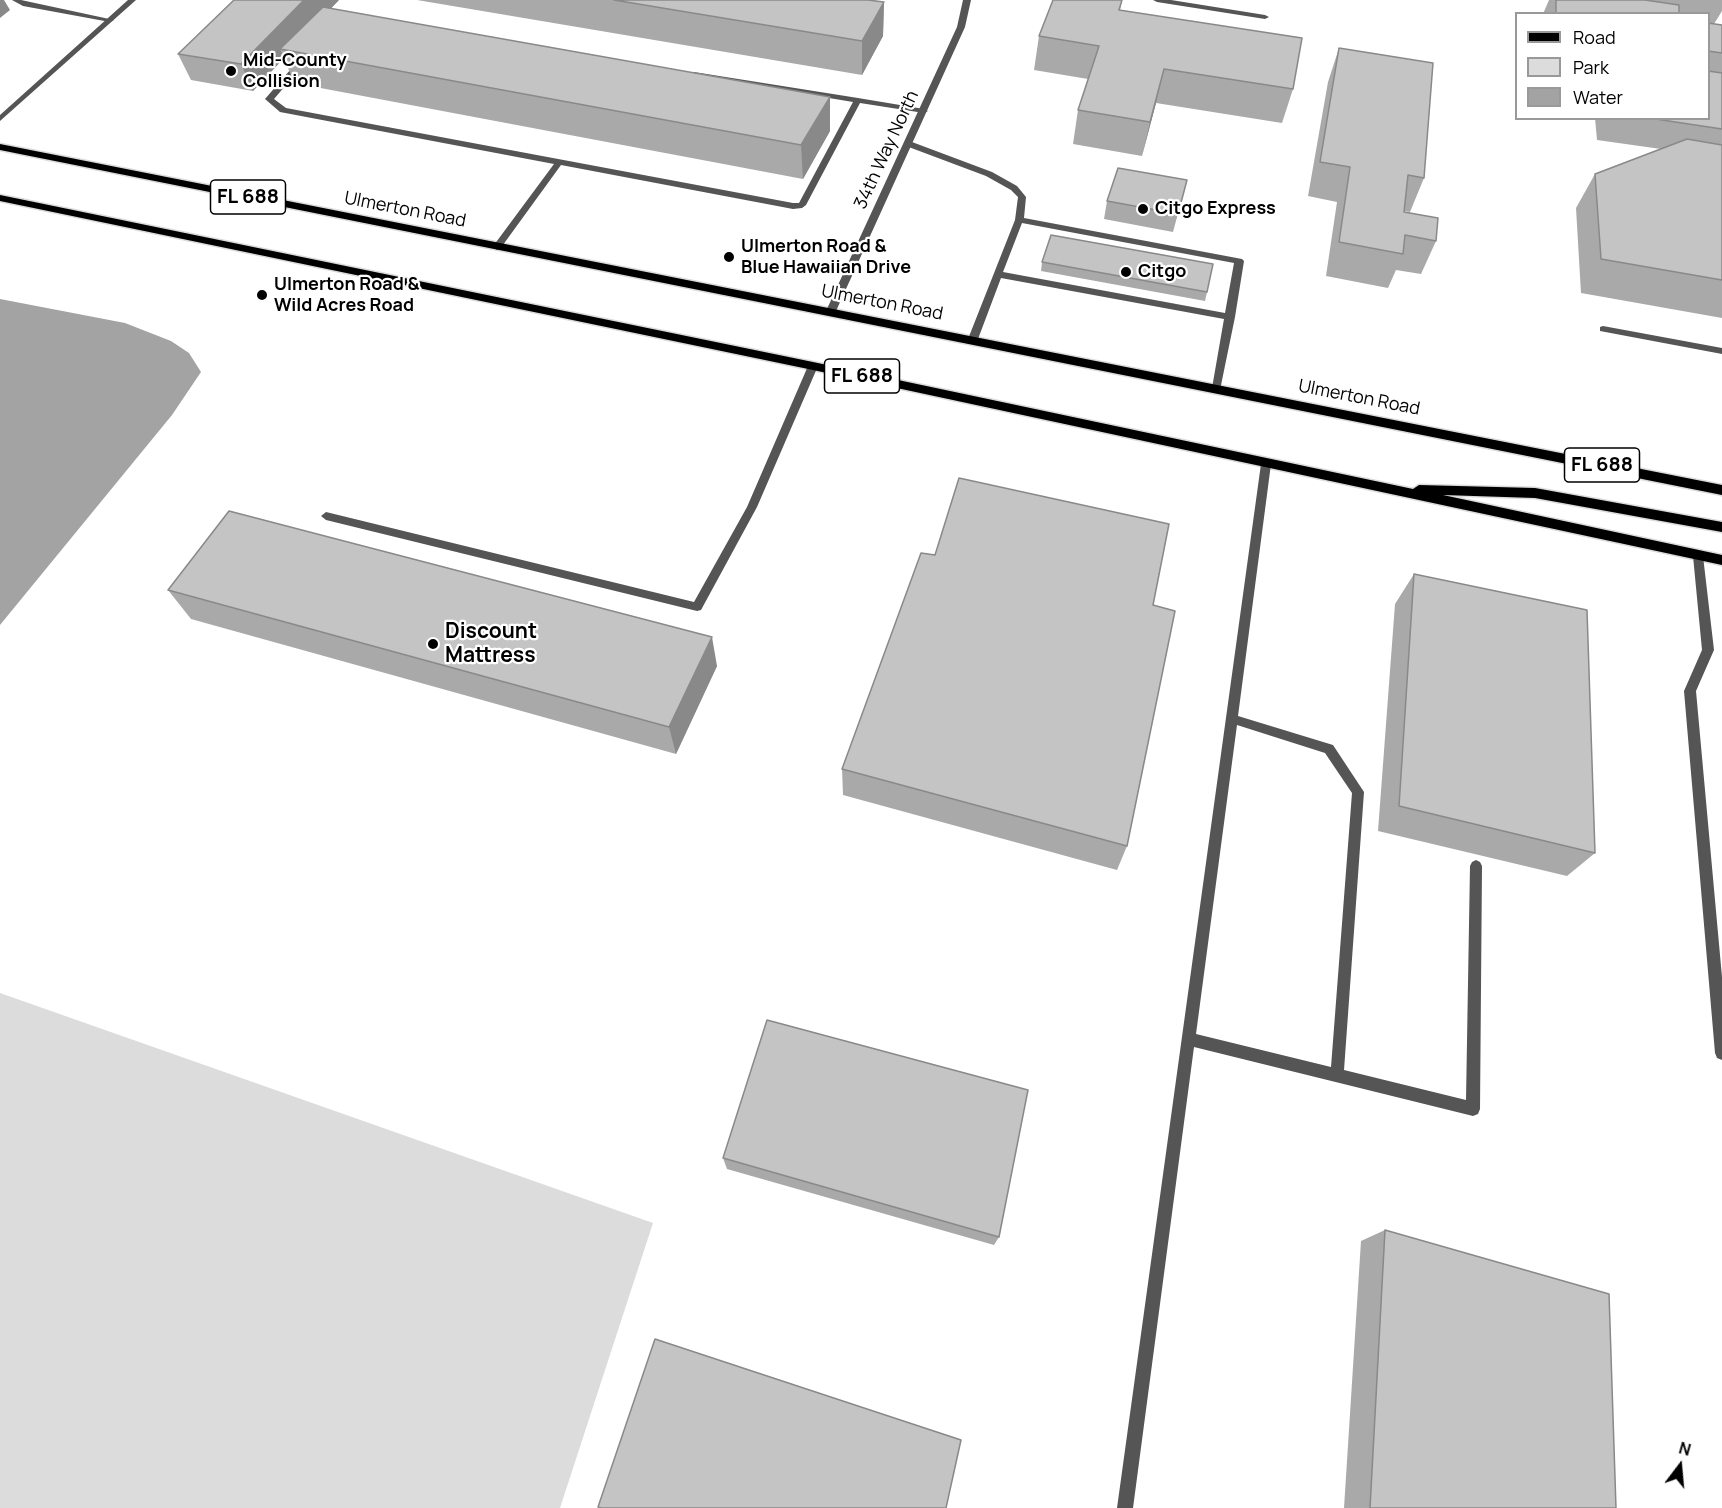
<!DOCTYPE html>
<style>
body{margin:0}
#map{position:relative;width:1722px;height:1508px;overflow:hidden;background:#fff;font-family:Manrope,sans-serif}
canvas{display:block}
.legend{position:absolute;left:1515px;top:12px;width:195px;height:108px;box-sizing:border-box;background:#fff;border:2px solid #999;margin:0;padding:8px 10px;list-style:none;font-size:18px;color:#000}
.legend li{display:flex;align-items:center;gap:12px;height:30px}
.legend b{width:30px;border:2px solid #999}
.north{position:absolute;left:1650px;top:1436px;width:60px;height:60px;-webkit-text-stroke:4px #fff;paint-order:stroke;rotate:16deg;font-size:16px;font-weight:700;line-height:24px;text-align:center;color:#000}
.north::after{content:'';display:block;margin:auto;width:21px;height:27px;background:#000;clip-path:polygon(50% 0,100% 100%,50% 72%,0 100%)}
</style>
<div id="map">
<canvas width="1722" height="1508"></canvas>
<ul class="legend">
<li><b style="height:8px;background:#000"></b>Road</li>
<li><b style="height:16px;background:#dcdcdc"></b>Park</li>
<li><b style="height:16px;background:#a3a3a3"></b>Water</li>
</ul>
<div class="north">N</div>
</div>
<script>
const context = document.querySelector('canvas').getContext('2d');
context.lineJoin = 'round';
function paint(path, color) { context.fillStyle = color; context.fill(path, 'evenodd'); }
const shape = rows => new Path2D(rows.map(r => 'M' + r).join(''));
function stroke(path, color, width, dash) { context.strokeStyle = color; context.lineWidth = width; context.lineCap = dash ? 'butt' : 'round'; context.setLineDash(dash || []); context.stroke(path); }
function drawText(font, color, halo, rows, align = 'center') {
  context.font = font + ' Manrope,sans-serif'; context.lineWidth = 4.5; context.setLineDash([]); context.textBaseline = 'middle'; context.strokeStyle = halo; context.fillStyle = color; for (const [text, x, y, turn = 0] of rows) {
    context.save(); context.translate(x, y); context.rotate((+turn || 0) * Math.PI / 180); context.textAlign = isNaN(turn) ? turn : align; if (halo) context.strokeText(text, 0, 0); context.fillText(text, 0, 0); context.restore();
  }
}
paint(shape([
 [0,993,653,1223,560,1508,0,1508]
]), '#dcdcdc');
paint(shape([
 [0,299,125,323,171,341,189,353,201,372,172,415,0,625]
]), '#a3a3a3');
const primary = shape([
 [0,144,1722,485,1722,495,0,150,0,144],
 [0,195,813,362,1413,489,1419,485,1535,488,1722,522,1722,532,1535,498,1443,495,1722,555,1722,565,813,370,0,201,0,195]
]);
stroke(primary, '#dbdbdb', 3);
paint(shape([
 [12,0,21,0,114,20,110,22,23,6,12,0],
 [1153,0,1171,0,1265,15,1269,17,1265,19,1157,2,1153,0],
 [297,62,304,64,274,99,286,108,793,203,799,203,853,102,697,76,693,74,694,72,858,98,924,109,928,111,924,113,860,103,806,205,802,208,793,209,561,165,500,249,497,250,493,247,494,245,554,164,280,112,265,99,297,62],
 [906,142,912,142,992,172,1017,186,1026,197,1024,218,1242,259,1244,261,1235,317,1220,390,1217,391,1212,388,1224,319,1001,278,978,339,973,342,970,341,968,339,1015,220,1018,197,1011,190,986,176,906,146,906,142],
 [1022,223,1234,263,1225,313,1003,272,1022,223],
 [1603,326,1722,348,1722,354,1600,331,1600,327,1603,326],
 [813,363,818,366,757,507,701,610,697,611,326,520,321,516,326,512,694,602,747,507,808,366,813,363],
 [1266,460,1271,464,1238,716,1333,745,1364,792,1344,1070,1466,1100,1470,866,1472,862,1476,860,1480,862,1482,866,1480,1109,1478,1114,1473,1116,1194,1047,1133,1508,1117,1508,1261,464,1266,460],
 [1237,725,1325,753,1352,793,1331,1067,1196,1034,1237,725],
 [1698,552,1703,556,1714,650,1696,691,1722,977,1722,1060,1717,1058,1715,1053,1684,691,1702,650,1693,556,1698,552]
]), '#555');
paint(shape([
 [128,0,136,0,0,121,0,115,128,0],
 [963,0,971,0,965,27,836,311,834,313,828,313,826,311,957,27,963,0]
]), '#555');
paint(primary, '#000');
paint(shape([
 [339,0,331,8,830,131,803,179,294,83,284,58,253,91,191,80,178,54],
 [417,0,868,0,884,2,883,36,862,75],
 [1122,0,1120,10,1293,89,1282,123,1156,103,1142,156,1073,144,1078,110,1088,79,1034,70,1039,36],
 [1549,0,1722,0,1722,11,1714,24,1722,25,1722,318,1581,293,1576,208,1595,174,1661,149,1597,140,1595,118,1708,118,1708,14,1543,14],
 [1339,48,1424,178,1410,212,1404,211,1404,212,1436,241,1421,274,1396,270,1388,288,1326,276,1337,202,1308,196,1328,82],
 [1187,180,1173,232,1104,219,1107,201],
 [1042,262,1207,292,1205,301,1041,271],
 [1414,574,1595,853,1567,876,1378,831,1395,604],
 [168,590,717,666,676,754,191,619],
 [1153,605,1127,846,1117,870,843,795,842,769],
 [723,1158,999,1237,994,1245,727,1169],
 [1385,1230,1616,1508,1344,1508,1361,1241]
]), '#a9a9a9');
paint(shape([
 [0,0,4,0,10,10,0,18],
 [304,0,339,0,291,51,280,49,284,58,253,91,241,64],
 [884,2,883,36,862,75,862,41],
 [1164,69,1156,103,1142,156,1150,122],
 [830,97,830,131,803,179,801,145],
 [712,637,717,666,676,754,669,727]
]), '#898989');
const building = shape([
 [234,0,304,0,241,64,178,54,234,0],
 [614,0,868,0,884,2,862,41,614,0],
 [1053,0,1122,0,1119,10,1302,38,1293,89,1164,69,1150,122,1078,110,1099,46,1039,36,1053,0],
 [1556,0,1645,0,1679,5,1679,14,1556,14,1556,0],
 [323,7,830,97,801,145,280,49,323,7],
 [1708,23,1722,25,1722,53,1708,51,1708,23],
 [1339,48,1433,63,1424,178,1408,175,1404,212,1438,218,1436,241,1405,235,1403,254,1339,242,1350,167,1320,162,1339,48],
 [1708,71,1722,73,1722,129,1649,118,1708,118,1708,71],
 [1687,139,1722,145,1722,280,1601,259,1595,174,1687,139],
 [1118,168,1187,180,1178,214,1107,201,1118,168],
 [1051,235,1213,264,1207,292,1042,262,1051,235],
 [959,478,1169,524,1153,605,1175,611,1127,846,842,769,921,553,935,555,959,478],
 [229,511,712,637,669,727,168,590,229,511],
 [1414,574,1587,610,1595,853,1399,806,1414,574],
 [767,1020,1028,1090,999,1237,723,1158,767,1020],
 [1385,1230,1609,1294,1616,1508,1370,1508,1385,1230],
 [655,1339,961,1440,946,1508,601,1508,598,1507,655,1339]
]);
paint(building, '#c4c4c4');
stroke(building, '#898989', 1.5);
for (const [x, y, r, color] of [
 [231,71,6,"#000"],
 [1143,209,6,"#000"],
 [729,257,6,"#000"],
 [1126,272,6,"#000"],
 [262,295,6,"#000"],
 [433,644,6,"#000"]
]) { const dot = new Path2D(); dot.arc(x, y, r, 0, 2 * Math.PI); context.fillStyle = color; context.fill(dot); stroke(dot, '#fff', 2); }
drawText('bold 18px', '#000', '#fff', [
 ["Mid-County",243,61],
 ["Collision",243,82],
 ["Citgo Express",1155,209],
 ["Ulmerton Road &",741,247],
 ["Blue Hawaiian Drive",741,268],
 ["Citgo",1138,272],
 ["Ulmerton Road &",274,285],
 ["Wild Acres Road",274,306]
], 'left');
drawText('18px', '#000', '#fff', [
 ["34th Way North",887,150,-65],
 ["Ulmerton Road",405,210,11],
 ["Ulmerton Road",882,303,11],
 ["Ulmerton Road",1359,398,11]
]);
for (const [x, y, w] of [
 [248,197,75],
 [862,376,75],
 [1602,465,75]
]) { const box = new Path2D(); box.roundRect(x - w / 2, y - 17, w, 34, 4.5); context.fillStyle = '#fff'; context.fill(box); stroke(box, '#000', 1.5); }
drawText('bold 20px', '#000', null, [
 ["FL 688",248,197],
 ["FL 688",862,376],
 ["FL 688",1602,465]
]);
drawText('bold 21px', '#000', '#fff', [
 ["Discount",445,632],
 ["Mattress",445,656]
], 'left');
</script>
